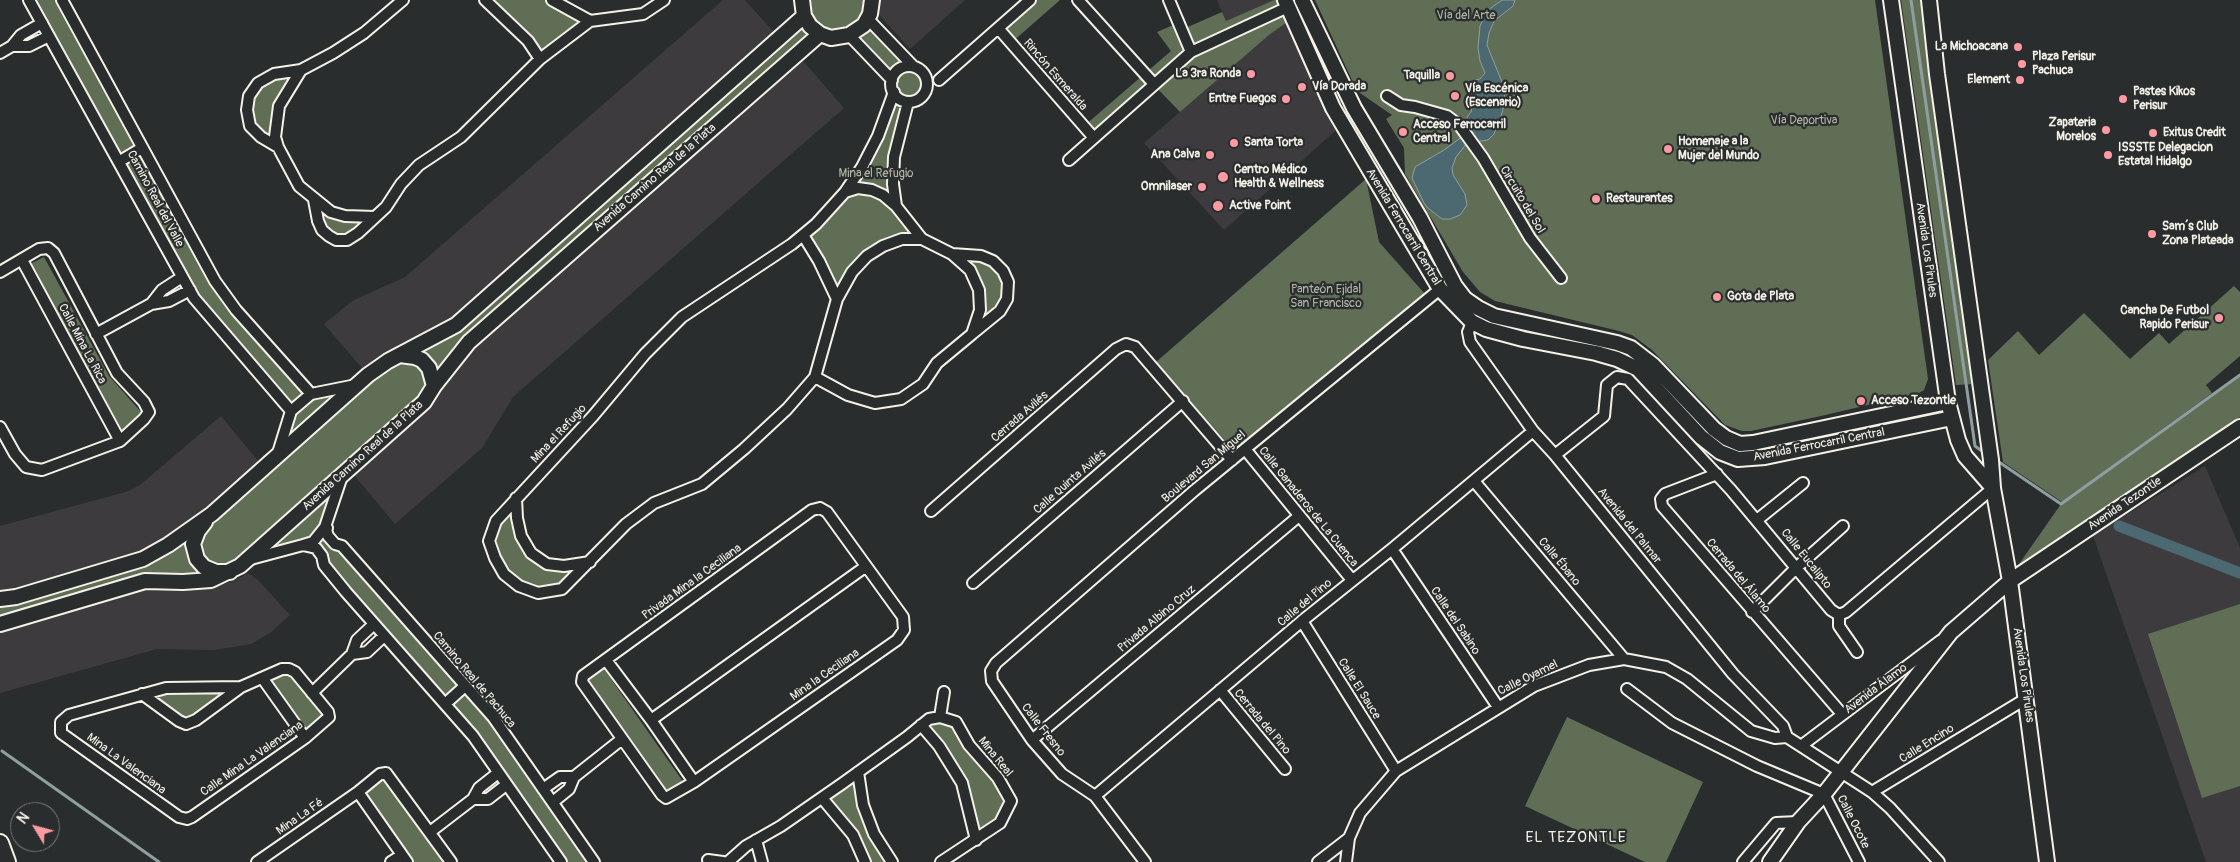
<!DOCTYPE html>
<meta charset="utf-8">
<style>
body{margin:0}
#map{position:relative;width:2240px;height:862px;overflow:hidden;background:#2a2d2e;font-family:Pangolin,sans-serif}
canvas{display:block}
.north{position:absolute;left:10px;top:802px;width:50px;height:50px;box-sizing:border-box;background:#2a2d2e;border:1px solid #7b7b78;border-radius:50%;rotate:307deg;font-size:14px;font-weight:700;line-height:20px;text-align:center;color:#f4f1e8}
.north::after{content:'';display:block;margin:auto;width:18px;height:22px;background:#ff9aa2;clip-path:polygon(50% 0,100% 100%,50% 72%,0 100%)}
</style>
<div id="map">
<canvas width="2240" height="862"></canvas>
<div class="north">N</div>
</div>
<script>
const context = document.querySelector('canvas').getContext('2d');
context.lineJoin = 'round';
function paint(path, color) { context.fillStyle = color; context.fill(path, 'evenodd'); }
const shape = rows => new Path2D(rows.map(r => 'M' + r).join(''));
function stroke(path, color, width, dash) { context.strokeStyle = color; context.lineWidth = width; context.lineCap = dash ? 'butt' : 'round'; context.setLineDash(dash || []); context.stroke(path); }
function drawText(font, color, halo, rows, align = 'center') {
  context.font = font + ' Pangolin,sans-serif'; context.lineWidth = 4.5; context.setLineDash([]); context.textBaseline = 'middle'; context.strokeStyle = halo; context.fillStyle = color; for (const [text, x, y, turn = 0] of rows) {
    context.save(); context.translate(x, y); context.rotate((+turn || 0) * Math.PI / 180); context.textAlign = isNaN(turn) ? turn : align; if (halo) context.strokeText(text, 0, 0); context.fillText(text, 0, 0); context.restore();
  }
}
paint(shape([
 [723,0,745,0,779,38,456,325,368,375,324,324,352,301,405,277],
 [872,0,965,0,910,49,872,7],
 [1217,0,1274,0,1226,21],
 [1293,18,1343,124,1224,230,1144,143,1269,35],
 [797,54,844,108,513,397,482,448,395,524,349,469,452,362],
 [221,416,263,467,168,545,0,599,0,526,126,492,140,485],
 [2205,466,2240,548,2240,862,2206,862,2090,527,2108,526],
 [248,573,258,580,290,615,270,633,251,644,214,650,157,649,0,693,0,624,144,581,183,582,213,588,235,580]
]), '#3e3b3e');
paint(shape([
 [29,0,62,0,215,281,311,394,357,384,429,341,803,16,802,0,872,0,870,14,913,66,923,72,927,81,926,89,919,98,908,102,900,134,896,207,922,239,902,239,867,256,837,299,803,235,862,167,892,88,891,84,850,36,820,34,469,342,434,386,343,475,326,527,493,717,594,862,561,862,473,736,316,556,303,545,249,555,221,572,144,581,0,624,0,599,168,545,278,453,291,412,205,313],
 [484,0,552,0,590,21,540,59],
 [1030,0,1060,0,1011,43,998,28],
 [1274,0,1285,0,1293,18,1269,35,1180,112,1154,85,1094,138,1084,126,1171,51,1157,32,1178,23,1181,30,1222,12,1226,21],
 [1315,0,1875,0,1928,379,1924,390,1919,393,1821,416,1751,431,1742,431,1725,425,1652,350,1632,335,1619,331,1495,301,1480,292,1463,272,1405,174,1404,148,1386,119,1392,115,1357,91],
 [1901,0,1921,0,1973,384,1956,385],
 [301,70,279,106,275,137,261,137,247,110,258,83],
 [1366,179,1379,242,1425,294,1237,454,1156,362],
 [314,200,331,212,375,217,347,240,329,236],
 [952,254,967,254,1003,271,1007,299,972,334,979,290],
 [44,257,109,376,142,413,122,430,30,264],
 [2234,286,2240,292,2240,356,2206,385,2212,393,2062,502,2003,462,1988,360,2018,331,2039,355,2084,313,2130,359,2159,333,2169,344],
 [2240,375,2240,417,2017,567,2061,504],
 [516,498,521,536,547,564,590,562,562,589,538,593,504,574,489,541,496,521],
 [2240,604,2240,786,2202,798,2148,634],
 [604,669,684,783,667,794,587,681],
 [286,672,326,716,304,734,267,679],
 [159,693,219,694,219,697,185,722,157,702],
 [1567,717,1703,782,1666,862,1645,862,1525,806],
 [929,719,956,722,1011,801,1000,823,976,840,962,783,921,725],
 [858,772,863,805,892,862,865,862,822,798],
 [385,777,444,862,413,862,363,791]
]), '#616e56');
const water = shape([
 [1502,0,1515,0,1513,6,1494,21,1489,33,1487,45,1504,87,1505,101,1502,113,1494,134,1488,140,1467,143,1456,157,1452,168,1453,175,1465,194,1467,205,1460,215,1450,219,1442,219,1429,209,1424,203,1412,178,1415,167,1444,150,1470,131,1467,117,1471,112,1474,99,1472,84,1474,80,1480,79,1485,73,1480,61,1478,48,1480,26,1488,10,1502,0]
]);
paint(water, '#4c6871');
stroke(water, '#8f9fa1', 1);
stroke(shape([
 [1911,0,1975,446,1986,454],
 [1996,460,2061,504,2240,375],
 [2,751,159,862]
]), '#8f9fa1', 3);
stroke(shape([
 [2119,526,2240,573]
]), '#4c6871', 11);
const street = shape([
 [29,0,194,298,291,411,278,453],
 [62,0,215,281,236,310,311,394,356,385],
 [485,0,528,41,540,59],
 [552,0,590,21,643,14,664,0],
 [1078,0,1154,84],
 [1169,0,1191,52],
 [868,19,913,66],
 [42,23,21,35,12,46,29,46,49,36],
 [998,28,1094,138],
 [849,35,892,80],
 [0,53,12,46],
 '891 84a18 18 0 1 1 36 0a18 18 0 1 1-36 0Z',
 [301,70,279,106,275,137,278,147,299,186,331,212,345,216,375,217],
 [939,80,1030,0],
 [894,92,878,136,862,167,845,192,816,224,792,244,682,317,645,354,593,416,496,521,489,541,495,558,504,574,519,586,538,593,562,589,626,524,654,503,702,484,744,449,787,409,815,377,837,299,852,272,867,256,883,246,902,239,922,239],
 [1387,96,1401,105,1415,107,1447,116,1460,126,1483,158,1530,238,1561,278],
 [278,147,261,137,250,126,247,110,249,96,258,83,274,74,301,70,333,53,364,33,403,0],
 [1069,160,1191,52,1288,7],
 [120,161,142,148],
 [845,192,858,188,872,190,883,195,896,206],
 [314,200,318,221,322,230,329,236,336,240,347,240,358,233,386,207,401,184,419,165,461,137,540,59,590,21],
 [803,235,819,261,837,299],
 [952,254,981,256,993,261,1003,271,1008,282,1007,299,1000,311,973,333],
 [22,260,120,441],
 [0,272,39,249,48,248,54,253,117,373,144,402,149,412,144,419,120,441,42,470,26,467,15,454,0,427],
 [182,277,162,290,151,304,169,301,190,290],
 [1472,322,1468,332,1470,342,1533,431,1555,455,1733,674,1783,726,1787,737],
 [96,334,151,304],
 [815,377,848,395,875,403,901,399,923,384,937,363,972,334,980,310,979,290,970,270,952,254,922,239,896,206,893,184,894,157,908,102],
 [291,411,311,394],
 [1245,449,1352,580],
 [1555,455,1604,416,1607,385,1617,377,1628,379,1731,490,1831,610,1839,615],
 [1717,474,1665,494,1661,499,1662,506,1842,714],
 [342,476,325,527,328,536,335,544,342,546,493,717,594,862],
 [1474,481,1624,659],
 [516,498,517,518,521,536,531,553,547,564,564,566,590,562],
 [820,508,827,512,903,617,904,630,897,640,694,782,666,798,662,795,582,682,583,676,812,510,820,508],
 [931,511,1116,349,1126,344,1135,347,1232,460],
 [1757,520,1803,483],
 [303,545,316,548,322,556,324,565,346,592,473,736,561,862],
 [1392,549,1498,707],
 [247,560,303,545,313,542,325,527,327,528],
 [973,583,1183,401],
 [1752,612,1796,568,1843,526],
 [1839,615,1846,612,1993,488],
 [1839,615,1839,626,1857,652],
 [1302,621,1396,771],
 [374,624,357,640,352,654,367,652,384,636],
 [606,660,651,720,694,782],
 [282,669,289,669,295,672,328,712,329,717,305,738,192,817,187,819,179,817,61,733,61,722,69,715,166,688,241,687,282,669],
 [263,679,305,738],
 [1627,689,1672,723,1757,766,1824,794,1859,862],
 [1220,690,1285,769],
 [312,693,352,654],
 [142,694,179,721,186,724,196,720,241,687],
 [445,704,465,686],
 [940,717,944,692],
 [651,720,865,567],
 [921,725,939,746,962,783,976,840],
 [1787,737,1872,792,1890,808,1939,862],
 [1032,740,1299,516],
 [1801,746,1940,641],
 [858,772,863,805,874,834,892,862],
 [498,773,479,788,473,799,488,799,506,785],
 [574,777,622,739],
 [543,789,560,777,574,777,569,789,553,802],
 [358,792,407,862],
 [1872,792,2027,698],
 [1095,796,1302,621,1392,549,1533,431],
 [822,798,853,835,865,862],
 [430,832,473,799],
 [756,840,762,862],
 [708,860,723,862],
 [257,862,358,792,380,774,386,773,451,862],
 [391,862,402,855],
 [728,862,746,846,781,826,843,783,907,737,929,719,940,717,956,722,969,745,998,778,1011,801,1000,823,941,862],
 [1145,862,1095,796,1062,774,1032,740,992,681,991,671,996,663,1195,490,1440,289],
 [1318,862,1349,838,1360,813,1396,771,1534,686,1589,665,1624,659,1666,667,1687,679,1751,731,1775,738,1787,737],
 [1346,862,1349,838],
 [1743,862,1776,823,1798,822]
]);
const secondary = shape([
 [802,0,804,16,810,26,820,34,831,38,849,35,864,25,870,14,872,0],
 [1285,0,1333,108,1440,289,1472,322,1486,329,1523,339,1596,353,1617,359,1638,369,1701,437,1720,452,1738,459,1765,457,1952,418],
 [1302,0,1354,108,1420,218,1455,286,1465,299,1478,308,1494,316,1617,343,1631,348,1653,365,1714,429,1726,438,1740,444,1753,443,1948,402],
 [1891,0,1948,402,1958,440,1965,456,1993,488],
 [1929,0,1937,74,1991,460,1993,488,2010,581,2047,862],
 [400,355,415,357,422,360,429,368,434,386],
 [205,522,198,531,193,544,197,559,204,567,216,572,230,572],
 [0,599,16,597,143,559,168,545,212,514,368,375,388,361,456,325,804,16],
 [0,624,145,581,183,582,211,580,240,566,424,402,434,386,469,342,820,34],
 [1770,862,1798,822,1824,794,1951,632,2010,581,2240,427]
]);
const primary = shape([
 [0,843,7,862]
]);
stroke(street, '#f4f1e8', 14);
stroke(secondary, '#f4f1e8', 18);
stroke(primary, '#f4f1e8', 20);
stroke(street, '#2a2d2e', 10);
stroke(secondary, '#2a2d2e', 14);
stroke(primary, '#2a2d2e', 16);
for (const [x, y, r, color] of [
 [2018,47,5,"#ff9aa2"],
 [2022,64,5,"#ff9aa2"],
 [1251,74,5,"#ff9aa2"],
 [1450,76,5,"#ff9aa2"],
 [2020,80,5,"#ff9aa2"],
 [1302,87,5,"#ff9aa2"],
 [1455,96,5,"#ff9aa2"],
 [1286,99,5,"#ff9aa2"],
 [2123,99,5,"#ff9aa2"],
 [2106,130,5,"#ff9aa2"],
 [1403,132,5,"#ff9aa2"],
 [2153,133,5,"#ff9aa2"],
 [1234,143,5,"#ff9aa2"],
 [1668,149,5,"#ff9aa2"],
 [1210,155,5,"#ff9aa2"],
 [2108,155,5,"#ff9aa2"],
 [1223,177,6,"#ff9aa2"],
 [1202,187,5,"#ff9aa2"],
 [1596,199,5,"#ff9aa2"],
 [1218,206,6,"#ff9aa2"],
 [2152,234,5,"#ff9aa2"],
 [1717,297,5,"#ff9aa2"],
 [2219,318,5,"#ff9aa2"],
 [1861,401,5,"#ff9aa2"]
]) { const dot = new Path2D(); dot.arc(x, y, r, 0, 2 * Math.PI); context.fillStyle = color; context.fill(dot); stroke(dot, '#2a2d2e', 2); }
drawText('12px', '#b2b6a6', '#2a2d2e', [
 ["Vía del Arte",1466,16],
 ["Vía Deportiva",1804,121],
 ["Mina el Refugio",876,174],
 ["Panteón Ejidal",1326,290],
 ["San Francisco",1326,304]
]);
drawText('bold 12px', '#f4f1e8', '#2a2d2e', [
 ["La Michoacana",2008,47,"right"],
 ["Plaza Perisur",2032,57],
 ["Pachuca",2032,71],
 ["La 3ra Ronda",1241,74,"right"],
 ["Taquilla",1440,76,"right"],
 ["Element",2010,80,"right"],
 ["Vía Dorada",1312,87],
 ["Vía Escénica",1465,89],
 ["(Escenario)",1465,103],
 ["Pastes Kikos",2133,92],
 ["Perisur",2133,106],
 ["Entre Fuegos",1276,99,"right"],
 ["Zapateria",2096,123,"right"],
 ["Morelos",2096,137,"right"],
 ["Acceso Ferrocarril",1413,125],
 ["Central",1413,139],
 ["Exitus Credit",2163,133],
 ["Homenaje a la",1678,142],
 ["Mujer del Mundo",1678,156],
 ["Santa Torta",1244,143],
 ["ISSSTE Delegacion",2118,148],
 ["Estatal Hidalgo",2118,162],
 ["Ana Calva",1200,155,"right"],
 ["Centro Médico",1234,170],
 ["Health & Wellness",1234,184],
 ["Omnilaser",1192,187,"right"],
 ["Restaurantes",1606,199],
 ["Active Point",1229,206],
 ["Sam´s Club",2162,227],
 ["Zona Plateada",2162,241],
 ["Gota de Plata",1727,297],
 ["Cancha De Futbol",2209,311,"right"],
 ["Rapido Perisur",2209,325,"right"],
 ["Acceso Tezontle",1871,401]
], 'left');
drawText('12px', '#f4f1e8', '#2a2d2e', [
 ["Rincón Esmeralda",1055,75,49],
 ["Avenida Camino Real de la Plata",655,178,-41],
 ["Camino Real del Valle",155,199,62],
 ["Circuito del Sol",1522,200,59],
 ["Avenida Ferrocarril Central",1403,227,59],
 ["Avenida Los Pirules",1926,250,82],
 ["Calle Mina La Rica",82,344,62],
 ["Cerrada Avilés",1020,417,-41],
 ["Mina el Refugio",559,434,-47],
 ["Avenida Ferrocarril Central",1819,445,-11],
 ["Avenida Camino Real de la Plata",363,456,-42],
 ["Boulevard San Miguel",1204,467,-40],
 ["Calle Quinta Avilés",1070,482,-41],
 ["Avenida Tezontle",2125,504,-34],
 ["Calle Ganaderos de La Cuenca",1308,507,51],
 ["Avenida del Palmar",1629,526,51],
 ["Calle Eucalipto",1806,559,51],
 ["Calle Ébano",1559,562,50],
 ["Cerrada del Álamo",1738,576,50],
 ["Privada Mina la Ceciliana",692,582,-36],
 ["Calle del Pino",1305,603,-40],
 ["Privada Albino Cruz",1157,619,-40],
 ["Calle del Sabino",1455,621,56],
 ["Mina la Ceciliana",825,675,-35],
 ["Avenida Los Pirules",2023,675,82],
 ["Calle Oyamel",1528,678,-26],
 ["Camino Real de Pachuca",474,680,50],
 ["Calle El Sauce",1359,689,58],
 ["Avenida Álamo",1876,689,-37],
 ["Cerrada del Pino",1262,722,50],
 ["Calle Fresno",1043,730,52],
 ["Calle Encino",1927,744,-32],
 ["Mina Real",995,757,51],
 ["Calle Mina La Valenciana",252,759,-35],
 ["Mina La Valenciana",126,764,36],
 ["Mina La Fé",300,817,-35],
 ["Calle Ocote",1853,822,63]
]);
context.letterSpacing = '1px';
drawText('15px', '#f4f1e8', '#2a2d2e', [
 ["EL TEZONTLE",1576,838]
]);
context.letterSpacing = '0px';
</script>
